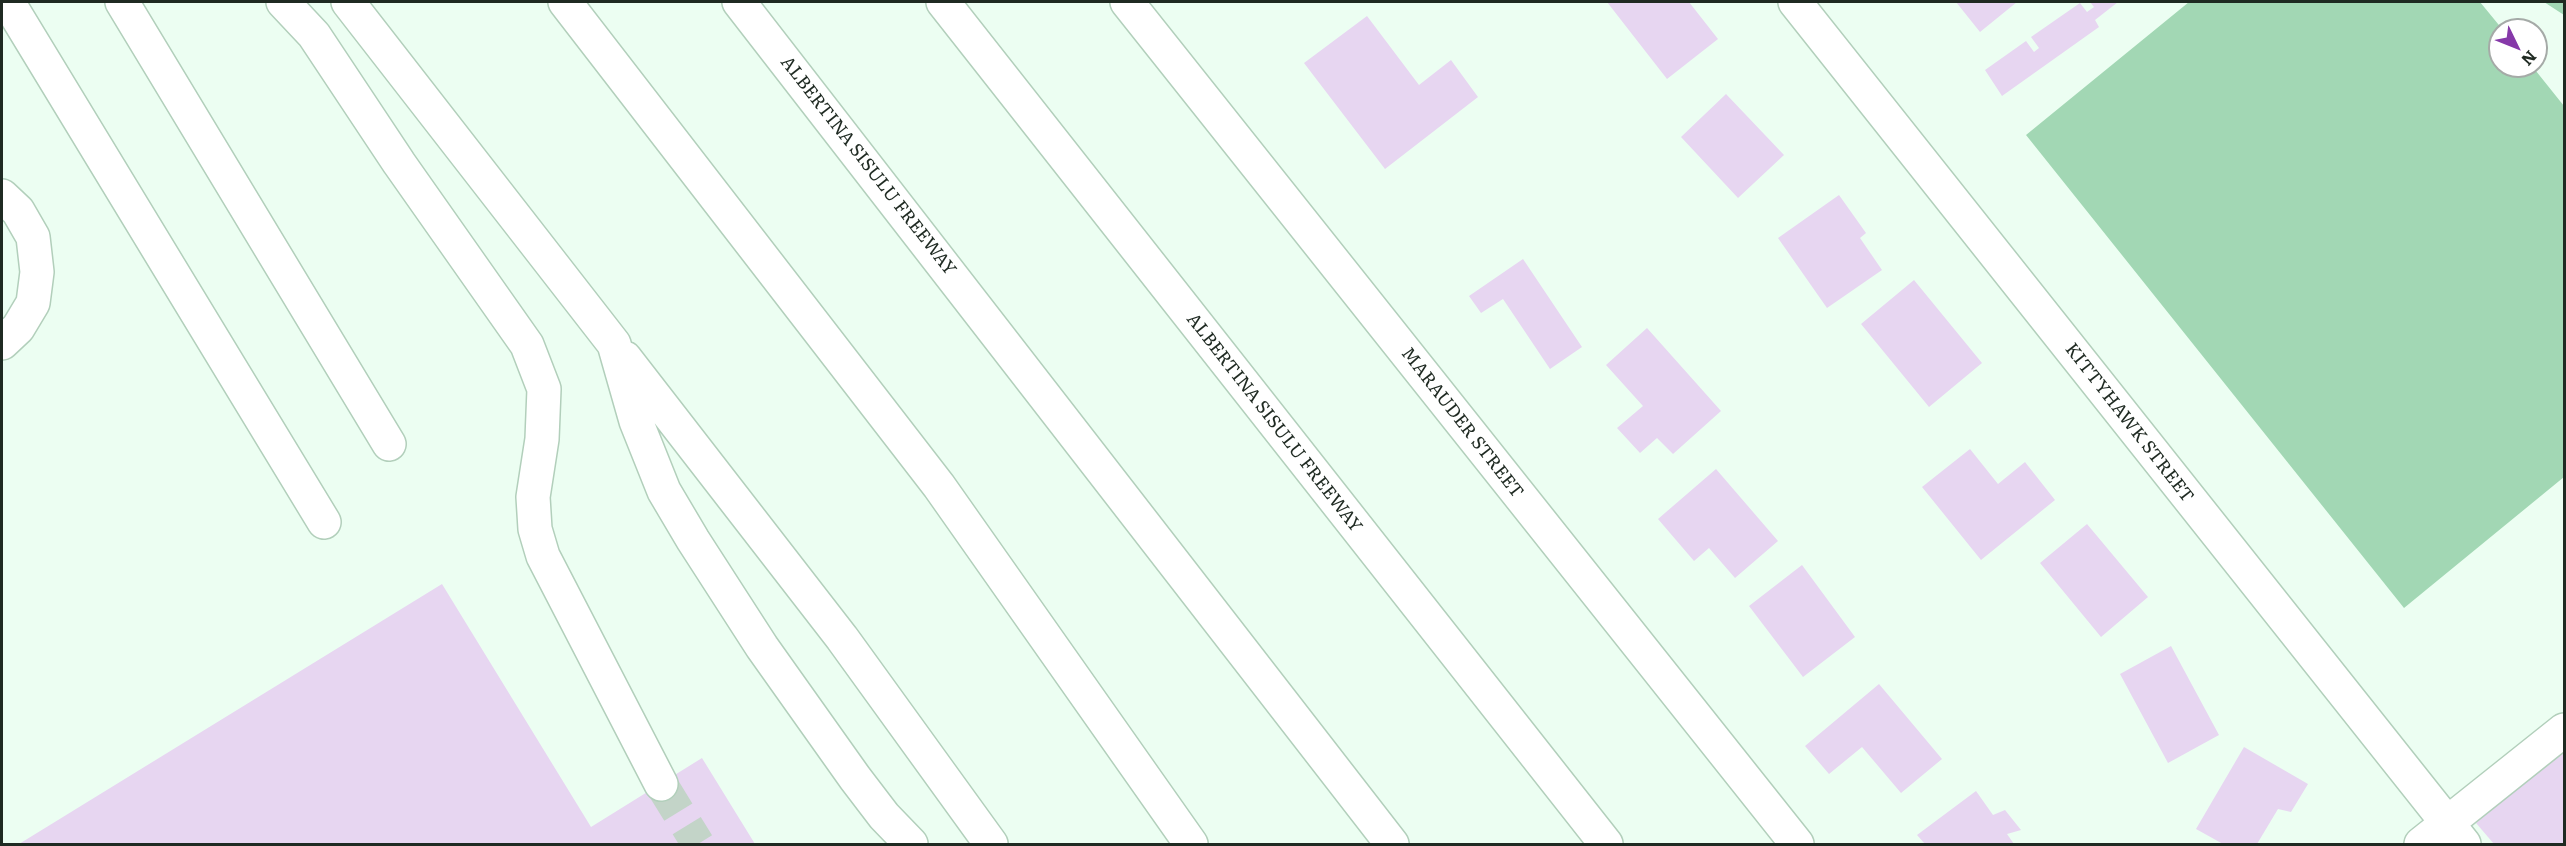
<!DOCTYPE html>
<style>
body{margin:0}
#map{position:relative;width:2566px;height:846px;overflow:hidden;background:#ecfef2;font-family:Literata,serif}
canvas{display:block}
.frame{position:absolute;inset:0;border:3px solid #1f2a22;pointer-events:none}
.north{position:absolute;left:2488px;top:18px;width:60px;height:60px;box-sizing:border-box;background:#fff;border:2px solid #a5aaa7;border-radius:50%;rotate:133deg;font-size:16px;font-weight:700;line-height:24px;text-align:center;color:#1f2a22}
.north::after{content:'';display:block;margin:auto;width:21px;height:27px;background:#8639a9;clip-path:polygon(50% 0,100% 100%,50% 72%,0 100%)}
</style>
<div id="map">
<canvas width="2566" height="846"></canvas>
<div class="frame"></div>
<div class="north">N</div>
</div>
<script>
const context = document.querySelector('canvas').getContext('2d');
context.lineJoin = 'round';
function paint(path, color) { context.fillStyle = color; context.fill(path, 'evenodd'); }
const shape = rows => new Path2D(rows.map(r => 'M' + r).join(''));
function stroke(path, color, width, dash) { context.strokeStyle = color; context.lineWidth = width; context.lineCap = dash ? 'butt' : 'round'; context.setLineDash(dash || []); context.stroke(path); }
function drawText(font, color, halo, rows, align = 'center') {
  context.font = font + ' Literata,serif'; context.lineWidth = 5; context.setLineDash([]); context.textBaseline = 'middle'; context.strokeStyle = halo; context.fillStyle = color; for (const [text, x, y, turn = 0] of rows) {
    context.save(); context.translate(x, y); context.rotate((+turn || 0) * Math.PI / 180); context.textAlign = isNaN(turn) ? turn : align; if (halo) context.strokeText(text, 0, 0); context.fillText(text, 0, 0); context.restore();
  }
}
paint(shape([
 [2189,2,2480,2,2503,30,2500,30,2500,66,2532,66,2564,106,2564,477,2404,608,2026,135],
 [2544,2,2564,2,2564,15]
]), '#a2d7b4');
paint(shape([
 [1607,2,1689,2,1718,39,1667,79],
 [1956,2,2017,2,1980,32],
 [2090,2,2118,2,2095,20,2099,27,2002,96,1985,70,2026,41,2034,52,2039,48,2031,37,2080,3,2087,12,2094,7],
 [1367,16,1419,85,1451,60,1478,97,1385,169,1304,63],
 [1726,94,1784,155,1738,198,1681,137],
 [1839,195,1866,233,1860,238,1882,270,1827,308,1778,238],
 [1523,259,1582,347,1550,369,1503,299,1481,313,1469,296],
 [1914,280,1982,363,1929,407,1861,324],
 [1647,328,1721,411,1673,454,1657,438,1640,453,1617,428,1643,406,1606,365],
 [1970,449,1998,484,2025,462,2055,500,1981,560,1922,487],
 [1716,469,1778,541,1735,578,1709,548,1694,561,1658,519],
 [2087,524,2148,597,2101,637,2040,563],
 [1802,565,1855,637,1803,677,1749,606],
 [442,584,591,827,702,758,755,844,19,844],
 [2171,646,2219,735,2168,763,2120,674],
 [1879,684,1942,759,1901,793,1862,747,1829,774,1805,746],
 [2244,747,2308,784,2291,812,2278,809,2257,844,2223,844,2196,829],
 [2564,750,2564,844,2494,844,2476,823],
 [1976,791,1993,815,2005,810,2021,830,2007,834,2014,844,1925,844,1917,835]
]), '#e7d6f1');
stroke(shape([
 [661,784,698,844]
]), '#c3d4c8', 33, [33, 16]);
const minor = shape([
 [8,2,324,522],
 [122,2,389,444],
 [283,2,314,35,399,163,527,345,544,389,542,439,533,497,535,529,543,556,661,784],
 [348,2,614,344,636,421,664,491,693,540,762,647,855,778,884,816,911,844],
 [565,2,939,486,1191,844],
 [1127,2,1797,844],
 [1795,2,2464,844],
 [2,196,18,211,33,237,37,272,33,303,18,328,2,343],
 [625,358,842,638,991,844],
 [2421,844,2564,730]
]);
const highway = shape([
 [739,2,1392,844],
 [943,2,1606,844]
]);
stroke(minor, '#b2cfbb', 36);
stroke(highway, '#b2cfbb', 36);
stroke(minor, '#fff', 33);
stroke(highway, '#fff', 33);
drawText('18px', '#1f2a22', '#fff', [
 ["ALBERTINA SISULU FREEWAY",868,166,52],
 ["ALBERTINA SISULU FREEWAY",1274,423,52],
 ["MARAUDER STREET",1462,423,52],
 ["KITTYHAWK STREET",2129,423,52]
]);
</script>
